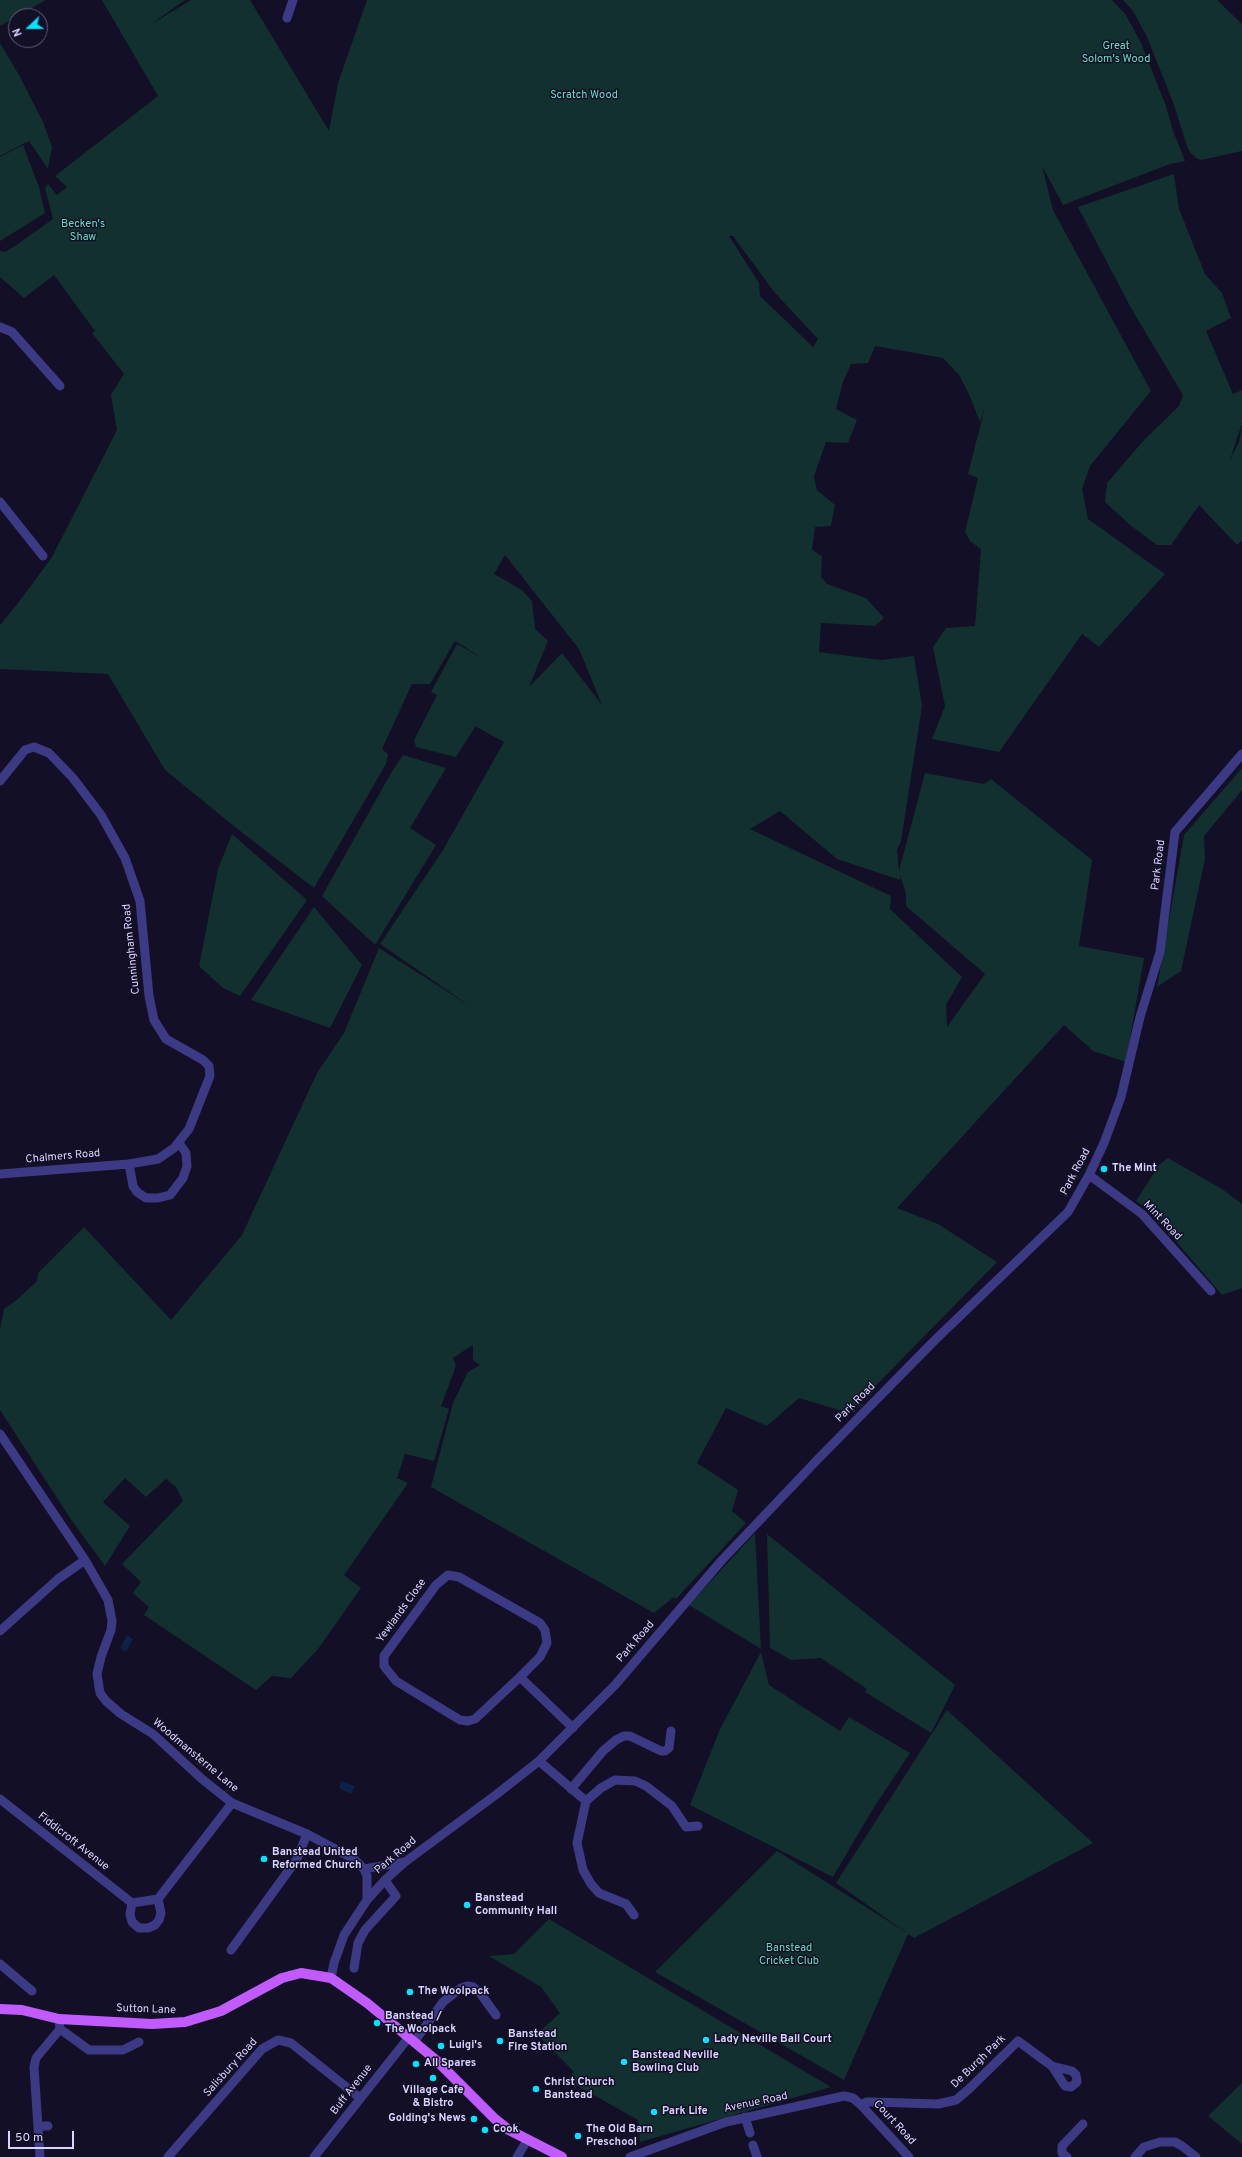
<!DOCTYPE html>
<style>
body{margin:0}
#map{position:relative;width:1242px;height:2157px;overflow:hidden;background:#130f26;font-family:Overpass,sans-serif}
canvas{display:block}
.north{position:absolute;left:8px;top:8px;width:40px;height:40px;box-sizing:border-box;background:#130f26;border:1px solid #625e7d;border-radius:50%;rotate:248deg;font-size:11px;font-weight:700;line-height:16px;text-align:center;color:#d9d4ff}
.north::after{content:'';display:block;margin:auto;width:14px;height:18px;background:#00e5ff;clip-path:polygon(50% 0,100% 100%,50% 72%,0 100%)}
.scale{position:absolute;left:8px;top:2131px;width:66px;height:18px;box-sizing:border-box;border:2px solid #d9d4ff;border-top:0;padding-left:5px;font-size:12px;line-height:14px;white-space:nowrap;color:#d9d4ff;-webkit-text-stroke:3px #130f26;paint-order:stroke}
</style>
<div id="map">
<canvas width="1242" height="2157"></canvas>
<div class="north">N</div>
<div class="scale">50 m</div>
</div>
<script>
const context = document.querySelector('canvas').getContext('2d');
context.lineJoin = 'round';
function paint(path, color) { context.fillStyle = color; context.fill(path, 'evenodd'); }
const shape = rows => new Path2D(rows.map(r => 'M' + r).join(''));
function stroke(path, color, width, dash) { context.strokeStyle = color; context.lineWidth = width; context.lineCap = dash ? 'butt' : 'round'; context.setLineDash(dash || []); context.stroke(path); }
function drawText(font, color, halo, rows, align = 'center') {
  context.font = font + ' Overpass,sans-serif'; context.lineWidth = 3; context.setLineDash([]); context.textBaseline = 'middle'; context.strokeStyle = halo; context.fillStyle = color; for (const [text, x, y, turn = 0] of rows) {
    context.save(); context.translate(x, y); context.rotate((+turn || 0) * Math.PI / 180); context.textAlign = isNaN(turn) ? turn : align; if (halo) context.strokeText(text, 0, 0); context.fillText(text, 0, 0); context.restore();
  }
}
paint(shape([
 [0,0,46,0,0,26],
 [102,0,185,0,150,25,191,0,250,0,329,131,338,83,367,0,1112,0,1126,15,1141,43,1166,106,1173,131,1185,161,1170,164,1063,205,1042,166,1053,210,1151,391,1090,466,1082,489,1088,519,1165,574,1099,647,1082,634,999,752,932,739,945,706,933,647,946,628,975,626,981,549,970,541,965,532,978,478,968,474,985,407,980,422,969,394,959,375,943,358,875,346,868,363,851,364,843,382,836,409,857,420,848,443,826,442,814,476,817,490,835,505,831,526,815,527,812,550,822,556,821,577,827,584,866,598,884,618,875,626,821,623,819,652,881,660,914,656,922,706,901,841,897,850,899,871,925,773,984,784,991,779,1092,860,1079,946,1144,958,1126,1062,1093,1051,1064,1025,897,1208,938,1224,997,1262,849,1413,799,1398,767,1426,726,1408,697,1463,738,1490,732,1511,746,1523,676,1599,674,1597,654,1613,431,1487,453,1403,468,1372,480,1365,473,1360,473,1345,453,1358,456,1366,441,1406,449,1409,434,1461,405,1454,397,1478,408,1483,344,1575,361,1588,318,1649,291,1678,272,1676,256,1690,144,1615,149,1607,133,1593,141,1582,122,1564,183,1501,176,1487,166,1479,146,1497,125,1478,103,1502,130,1526,105,1566,72,1521,0,1410,0,1329,4,1309,18,1299,37,1281,38,1273,84,1227,171,1320,242,1235,317,1073,344,1033,379,948,470,1006,380,944,443,850,504,742,473,725,475,727,456,757,416,747,414,740,437,695,431,692,457,644,482,658,455,641,430,684,412,684,382,749,388,754,386,764,314,888,235,827,165,770,108,674,0,669,0,625,15,607,52,557,117,430,111,395,124,374,92,333,95,331,54,275,24,298,0,277,0,251,5,252,15,246,53,219,45,188,48,184,57,195,67,187,55,176,158,96],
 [729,236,733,236,775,293,818,339,813,347,760,296,759,283],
 [505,555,579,649,602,705,562,653,529,687,548,641,535,629,532,601,522,590,494,574],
 [780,811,837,859,900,880,900,875,906,894,906,906,985,974,947,1027,946,1005,962,977,890,909,891,896,750,829],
 [1123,0,1217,0,1242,24,1242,151,1201,160,1196,158,1192,154,1188,149,1173,102,1147,37,1133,11],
 [0,43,19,75,43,122,52,147,48,169,29,141,0,156],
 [23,145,39,187,45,213,0,241,0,157],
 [1174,174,1179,209,1205,274,1222,293,1231,318,1206,331,1233,394,1242,390,1242,423,1230,460,1239,442,1242,425,1242,541,1237,545,1199,505,1171,545,1157,545,1130,525,1105,502,1107,483,1144,440,1179,406,1183,395,1131,308,1078,207],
 [403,755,446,768,410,828,436,845,375,945,322,896,391,773],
 [1242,768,1242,790,1204,836,1205,859,1181,971,1157,987,1184,835],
 [232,834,307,900,240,996,223,988,199,966,218,869],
 [314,907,362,965,330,1028,251,1000],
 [1168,1158,1222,1189,1242,1204,1242,1288,1222,1295,1150,1211,1136,1201,1159,1165],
 [755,1533,761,1649,689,1605],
 [767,1534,955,1685,931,1733,865,1692,867,1689,821,1658,791,1660,770,1648],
 [761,1652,769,1685,840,1731,849,1717,910,1753,871,1812,833,1877,690,1805,720,1729],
 [947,1710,1093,1843,914,1938,908,1934,844,2080,655,1972,777,1851,907,1933,836,1883],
 [549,1919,831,2087,640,2142,638,2120,567,2080,574,2072,537,2034,560,2013,541,1987,489,1956,514,1954],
 [1242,2083,1242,2144,1208,2116]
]), '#12302f');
paint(shape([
 [127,1635,133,1639,126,1652,120,1648],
 [341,1781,355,1786,351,1794,339,1788]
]), '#0c2248');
stroke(shape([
 [287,18,293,0],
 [0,327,12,332,60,386],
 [0,502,43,556],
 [0,781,25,750,34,747,49,753,73,778,101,815,125,858,140,901,149,996,154,1020,166,1039,203,1060,209,1066,210,1076,189,1129,174,1148,158,1159,129,1164,0,1174],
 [129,1164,133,1186,137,1192,146,1198,158,1198,170,1195,183,1178,187,1166,186,1153,179,1143],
 [1089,1175,1142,1214,1211,1291],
 [0,1434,85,1560,108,1600,112,1621,111,1630,101,1657,97,1674,100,1693,106,1701,121,1714,153,1734,202,1779,232,1803,307,1834,354,1859,364,1869,367,1876,367,1900],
 [0,1631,58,1579,85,1560],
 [520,1677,475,1719,468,1721,460,1720,396,1681,384,1666,384,1656,436,1585,448,1575,459,1577,540,1623,545,1630,547,1643,540,1657,520,1677,573,1728],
 [539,1761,586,1801],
 [571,1789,603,1751,616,1740,624,1736,630,1736,661,1751,665,1751,669,1748,671,1731],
 [0,1799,132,1903,158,1899,232,1803],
 [364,1869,404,1862],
 [132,1903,130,1914,132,1922,139,1928,148,1928,155,1925,159,1920,161,1913,158,1899],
 [634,1915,626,1904,599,1893,591,1884,583,1870,577,1843,586,1801,601,1788,615,1780,635,1781,646,1786,672,1806,686,1827,698,1826],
 [231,1950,297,1859,307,1834],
 [0,1964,32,1991],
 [354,1968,358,1943,365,1930,396,1896,385,1880],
 [331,1978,334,1963,344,1935,367,1900,385,1880,405,1862,497,1794,539,1761,615,1685,722,1560,819,1458,935,1340,1068,1212,1089,1175,1104,1143,1121,1097,1140,1017,1160,952,1175,832,1242,754],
 [60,2029,89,2050,123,2050,139,2042],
 [414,2042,443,2002,461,1988,467,1986,473,1987,480,1993,496,2015],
 [861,2105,866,2102,873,2102,938,2104,956,2100,969,2089,1018,2041,1052,2066,1065,2086,1071,2087,1077,2082,1076,2075,1072,2071,1052,2066],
 [745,2117,750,2133],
 [38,2126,48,2126],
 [753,2145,757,2157],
 [40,2157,34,2067,36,2058,60,2029,59,2019],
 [168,2157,262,2049,278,2040,291,2043,360,2098],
 [314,2157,409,2037],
 [517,2157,528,2139],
 [630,2157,726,2122,844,2096,853,2098,861,2105,909,2157],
 [1067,2157,1062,2153,1062,2146,1083,2124],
 [1135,2157,1144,2147,1160,2142,1175,2142,1182,2146,1196,2157]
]), '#3d3a85', 9);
stroke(shape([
 [0,2009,22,2010,59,2019,152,2024,185,2022,221,2011,282,1978,301,1973,331,1978,367,2003,436,2060,495,2119,509,2130,562,2157]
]), '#c25bff', 10);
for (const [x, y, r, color] of [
 [1104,1169,4,"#00e5ff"],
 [264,1859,4,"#00e5ff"],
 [467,1905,4,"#00e5ff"],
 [410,1992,4,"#00e5ff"],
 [377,2023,4,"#00e5ff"],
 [706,2040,4,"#00e5ff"],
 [500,2041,4,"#00e5ff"],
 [441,2046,4,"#00e5ff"],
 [624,2062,4,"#00e5ff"],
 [416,2064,4,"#00e5ff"],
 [433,2078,4,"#00e5ff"],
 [536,2089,4,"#00e5ff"],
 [654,2112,4,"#00e5ff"],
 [474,2119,4,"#00e5ff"],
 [485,2130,4,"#00e5ff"],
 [578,2136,4,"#00e5ff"]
]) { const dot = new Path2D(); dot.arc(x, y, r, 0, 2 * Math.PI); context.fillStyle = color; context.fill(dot); stroke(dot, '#130f26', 1.5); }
drawText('11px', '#5fe0c0', '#130f26', [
 ["Great",1116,47],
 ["Solom's Wood",1116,60],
 ["Scratch Wood",584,96],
 ["Becken's",83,225],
 ["Shaw",83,238],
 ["Banstead",789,1949],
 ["Cricket Club",789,1962]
]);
drawText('11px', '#d9d4ff', '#130f26', [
 ["Park Road",1159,865,-83],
 ["Cunningham Road",132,949,-96],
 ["Chalmers Road",63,1157,-5],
 ["Park Road",1076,1172,-62],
 ["Mint Road",1162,1221,46],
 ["Park Road",856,1403,-45],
 ["Yewlands Close",402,1611,-54],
 ["Park Road",636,1642,-49],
 ["Woodmansterne Lane",195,1756,40],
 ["Fiddicroft Avenue",73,1842,38],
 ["Park Road",396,1856,-40],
 ["Sutton Lane",146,2010,2],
 ["De Burgh Park",979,2062,-44],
 ["Salisbury Road",231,2068,-48],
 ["Buff Avenue",352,2090,-52],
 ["Avenue Road",756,2103,-12],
 ["Court Road",894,2123,47]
]);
drawText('bold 11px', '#d9d4ff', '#130f26', [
 ["The Mint",1112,1169],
 ["Banstead United",272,1853],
 ["Reformed Church",272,1866],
 ["Banstead",475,1899],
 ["Community Hall",475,1912],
 ["The Woolpack",418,1992],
 ["Banstead /",385,2017],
 ["The Woolpack",385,2030],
 ["Banstead",508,2035],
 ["Fire Station",508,2048],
 ["Lady Neville Ball Court",714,2040],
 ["Luigi's",449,2046],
 ["Banstead Neville",632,2056],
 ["Bowling Club",632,2069],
 ["All Spares",424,2064],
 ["Christ Church",544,2083],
 ["Banstead",544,2096],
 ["Village Cafe",433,2091,"center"],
 ["& Bistro",433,2104,"center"],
 ["Park Life",662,2112],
 ["Golding's News",466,2119,"right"],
 ["Cook",493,2130],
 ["The Old Barn",586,2130],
 ["Preschool",586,2143]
], 'left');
</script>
